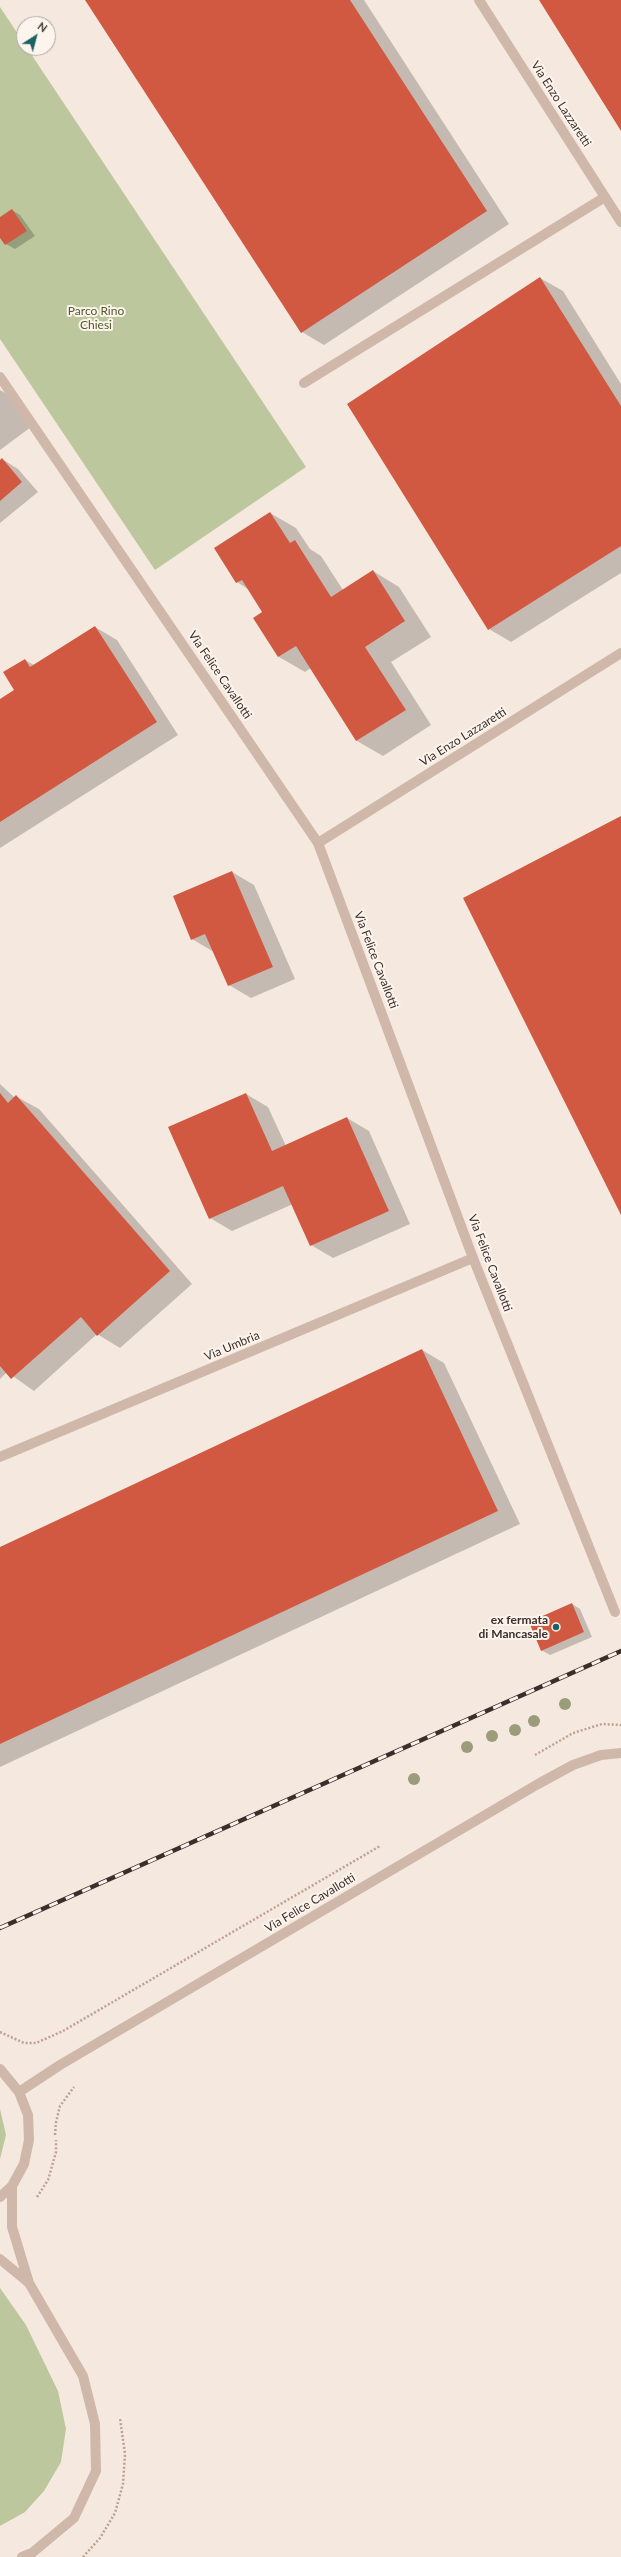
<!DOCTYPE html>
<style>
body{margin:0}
#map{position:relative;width:621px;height:2557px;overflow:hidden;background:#f5e9df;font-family:Lato,sans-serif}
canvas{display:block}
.north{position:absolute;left:16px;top:16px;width:40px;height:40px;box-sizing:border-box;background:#fcf4ed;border:1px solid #afa59f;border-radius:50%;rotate:36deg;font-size:11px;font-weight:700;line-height:16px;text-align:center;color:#3c2e2a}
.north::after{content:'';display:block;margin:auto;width:14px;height:18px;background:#1a6362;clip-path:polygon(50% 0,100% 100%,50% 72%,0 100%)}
</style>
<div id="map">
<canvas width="621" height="2557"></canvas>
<div class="north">N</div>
</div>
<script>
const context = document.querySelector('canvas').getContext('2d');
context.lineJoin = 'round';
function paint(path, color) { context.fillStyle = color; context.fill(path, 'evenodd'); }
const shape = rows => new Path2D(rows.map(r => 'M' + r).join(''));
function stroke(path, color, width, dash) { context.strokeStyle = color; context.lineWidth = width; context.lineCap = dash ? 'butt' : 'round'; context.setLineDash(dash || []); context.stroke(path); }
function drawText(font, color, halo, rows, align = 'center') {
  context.font = font + ' Lato,sans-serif'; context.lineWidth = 4; context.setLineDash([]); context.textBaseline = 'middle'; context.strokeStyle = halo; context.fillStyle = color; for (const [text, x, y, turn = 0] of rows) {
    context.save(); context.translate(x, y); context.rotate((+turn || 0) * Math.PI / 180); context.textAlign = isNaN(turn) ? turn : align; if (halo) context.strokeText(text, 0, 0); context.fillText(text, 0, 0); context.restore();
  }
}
paint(shape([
 [0,7,24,43,24,48,27,48,306,467,155,570,0,339],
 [0,2109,6,2135,0,2159],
 [0,2288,26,2325,58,2391,66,2429,61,2462,44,2491,25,2512,0,2526]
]), '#bcc79d');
paint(shape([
 [86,0,364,0,509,224,324,345,302,332],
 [12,210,20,215,35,236,15,249,6,244,0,236,0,218],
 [540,278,563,291,621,384,621,573,511,642,489,629],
 [0,390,7,394,31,427,0,450],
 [2,459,18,469,38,492,0,523,0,461],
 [270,513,296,528,310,549,321,556,343,590,373,571,399,587,431,637,391,662,431,725,383,756,357,741,311,668,305,672,279,657,255,618,264,612,248,589,237,582],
 [95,627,117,640,178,735,0,848,0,700,16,690,25,660,34,665],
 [232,872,254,885,295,979,251,998,229,985,214,952,192,939],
 [0,1084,15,1098,17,1097,39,1109,192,1284,120,1348,97,1334,34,1391,7,1372,0,1379],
 [246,1094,268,1107,286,1146,347,1118,369,1131,410,1224,333,1258,311,1245,293,1204,232,1231,210,1218],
 [422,1350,444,1363,520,1524,0,1767,0,1548],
 [572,1604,580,1609,592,1637,550,1655,541,1650]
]), '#0003');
paint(shape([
 [85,0,350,0,487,211,301,333],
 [539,0,621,0,621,131],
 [12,209,27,231,5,245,0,238,0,217],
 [540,277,621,406,621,546,488,630,347,404],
 [2,458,22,482,0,501,0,460],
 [270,512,290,543,295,540,331,597,373,570,405,621,365,647,406,710,356,741,296,646,278,657,253,618,262,612,242,580,236,583,214,548],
 [95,626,157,722,0,822,0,699,14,690,3,672,25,659,30,667],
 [621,816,621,1215,463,898],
 [232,871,273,967,228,986,205,934,191,940,173,896],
 [0,1093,8,1103,16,1095,170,1271,97,1336,81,1317,11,1379,0,1366],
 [246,1093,272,1151,347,1117,389,1211,310,1246,283,1186,209,1219,168,1127],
 [422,1349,498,1511,0,1744,0,1547],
 [572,1603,584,1632,541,1651,529,1622]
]), '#d25941');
stroke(shape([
 [535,1755,573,1733,602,1724,621,1725],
 [0,2032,24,2043,36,2043,63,2031,380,1846],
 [55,2135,56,2122,60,2106,74,2087],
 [37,2197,48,2180,56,2152,56,2140],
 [83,2557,100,2538,115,2513,123,2484,125,2454,120,2418]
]), '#bca193', 2.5, [2, 2]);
stroke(shape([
 [0,1457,473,1258]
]), '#cfb8a9', 10);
stroke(shape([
 [479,0,621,222],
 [0,377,318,843,473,1258,615,1612],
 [304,383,605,197],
 [318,843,621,653],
 [0,2069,19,2092,28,2115,29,2140,24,2164,12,2186,0,2197],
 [19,2092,60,2065,538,1784,573,1765,601,1755,621,1753],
 [12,2186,12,2227,29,2283,83,2376,95,2424,96,2471,74,2518,32,2553,22,2557],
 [0,2259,29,2283]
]), '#cfb8a9', 10);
const rail = shape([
 [0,1928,621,1651]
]);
stroke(rail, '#3c2e2a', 4.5);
stroke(rail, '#fcf4ed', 3, [9]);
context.fillStyle = '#9a9c7b';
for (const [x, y] of [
 [565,1704],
 [534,1721],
 [515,1730],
 [492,1736],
 [467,1747],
 [414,1779]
]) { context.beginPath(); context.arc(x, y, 6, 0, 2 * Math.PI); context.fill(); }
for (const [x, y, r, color] of [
 [556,1627,4,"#1a6362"]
]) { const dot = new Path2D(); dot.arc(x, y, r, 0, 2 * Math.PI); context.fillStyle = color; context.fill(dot); stroke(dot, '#fcf4ed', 1.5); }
drawText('12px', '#3c2e2a', '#fcf4ed', [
 ["Via Enzo Lazzaretti",561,104,57],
 ["Via Felice Cavallotti",220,675,56],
 ["Via Enzo Lazzaretti",463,737,-32],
 ["Via Felice Cavallotti",376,960,69],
 ["Via Felice Cavallotti",490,1263,69],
 ["Via Umbria",232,1346,-23],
 ["Via Felice Cavallotti",310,1903,-31]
]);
drawText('12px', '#4f5d2a', '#fcf4ed', [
 ["Parco Rino",96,311],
 ["Chiesi",96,325]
]);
drawText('bold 12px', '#3c2e2a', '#fcf4ed', [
 ["ex fermata",548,1620],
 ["di Mancasale",548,1634]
], 'right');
</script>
